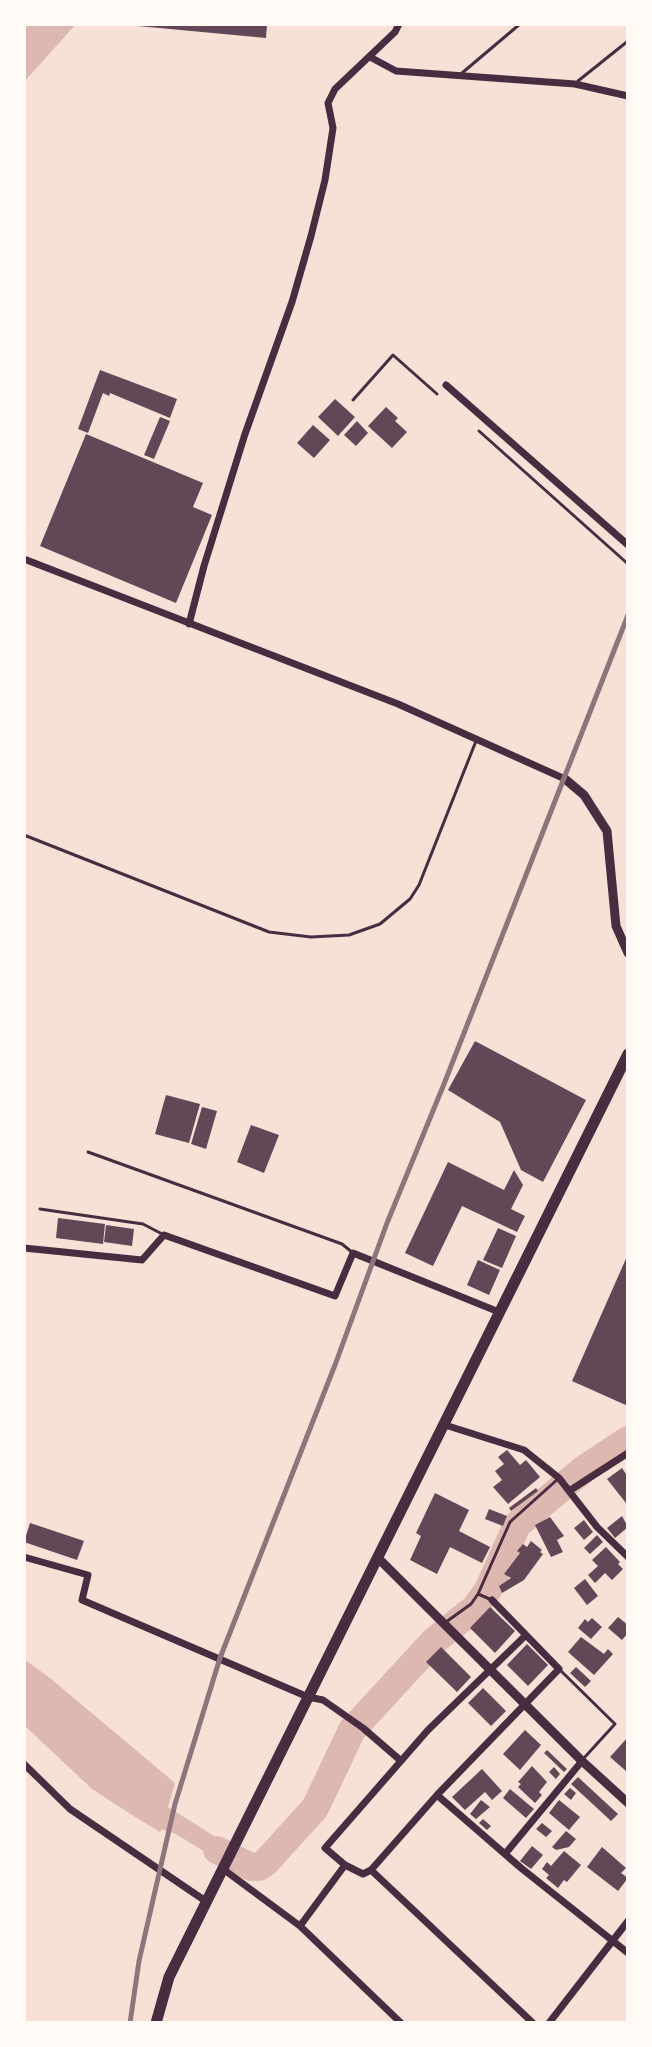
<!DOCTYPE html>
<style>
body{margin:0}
#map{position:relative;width:652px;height:2047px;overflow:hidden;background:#f7e1d7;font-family:Barlow,sans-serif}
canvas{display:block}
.frame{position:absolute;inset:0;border:26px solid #fffaf5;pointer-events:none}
</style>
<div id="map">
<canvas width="652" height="2047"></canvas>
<div class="frame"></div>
</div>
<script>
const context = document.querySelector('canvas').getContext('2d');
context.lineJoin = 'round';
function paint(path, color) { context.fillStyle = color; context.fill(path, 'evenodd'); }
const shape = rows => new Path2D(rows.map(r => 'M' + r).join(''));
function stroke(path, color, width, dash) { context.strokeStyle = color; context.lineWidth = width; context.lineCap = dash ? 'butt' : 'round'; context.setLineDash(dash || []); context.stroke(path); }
paint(shape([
 [24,24,76,24,24,82],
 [24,1659,50,1678,175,1783,168,1807,222,1841,213,1857,176,1834,162,1829,160,1832,140,1820,92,1789,24,1725]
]), '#dcb8b0');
stroke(shape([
 [217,1850,251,1867,259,1867,266,1862,315,1808,352,1730,434,1641,475,1608,488,1590,517,1525,584,1469,628,1440]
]), '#dcb8b0', 28);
paint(shape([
 [138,24,267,24,266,38,138,26],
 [100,370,177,399,170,418,110,393,109,396,103,393,88,433,78,429],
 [335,399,355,417,338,436,318,417],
 [386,407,398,418,395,421,407,432,392,448,368,426],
 [160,417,170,421,154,459,144,455],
 [357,421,368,433,356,446,344,435],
 [313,425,330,440,314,458,297,443],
 [86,434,203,483,193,507,212,515,176,603,40,546],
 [475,1041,586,1100,543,1182,521,1170,500,1122,448,1090],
 [166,1095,200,1104,189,1143,155,1134],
 [202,1107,217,1111,206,1149,191,1144],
 [251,1125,279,1135,264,1173,237,1162],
 [448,1162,504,1190,514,1170,523,1185,511,1209,525,1216,517,1232,462,1206,433,1266,405,1253],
 [58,1218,105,1224,103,1244,56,1238],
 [106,1225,134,1229,132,1246,104,1242],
 [498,1228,516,1236,502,1268,483,1260],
 [628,1254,628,1406,572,1381],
 [478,1260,500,1270,489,1295,467,1285],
 [507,1450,520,1465,526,1460,540,1477,508,1504,493,1487,502,1480,495,1471,504,1464,498,1457],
 [622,1468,628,1477,628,1501,626,1503,607,1479],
 [536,1488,538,1491,511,1511,509,1508],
 [435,1493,469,1510,459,1531,490,1547,482,1563,450,1547,437,1574,410,1560,421,1536,416,1533],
 [489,1509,507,1516,503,1526,485,1519],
 [622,1516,628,1527,615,1538,607,1528],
 [550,1517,564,1536,557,1540,563,1552,551,1557,535,1525],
 [584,1520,593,1532,584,1540,574,1528],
 [30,1523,84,1541,77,1560,24,1542],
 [597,1535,603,1542,590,1554,584,1548],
 [531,1541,542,1550,540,1552,543,1554,524,1580,502,1593,499,1586,511,1578,504,1574,520,1553,517,1551,523,1544,527,1547],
 [606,1547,620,1562,618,1564,623,1569,612,1580,605,1573,595,1583,588,1575,598,1566,592,1560],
 [585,1579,598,1596,587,1605,574,1588],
 [490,1607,515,1631,495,1653,470,1628],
 [618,1617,628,1625,628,1633,622,1640,608,1628],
 [592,1618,602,1627,591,1639,578,1628,585,1619,588,1622],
 [581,1637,604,1654,608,1649,613,1654,594,1675,568,1652],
 [527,1644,548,1665,528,1686,507,1665],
 [441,1647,471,1677,457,1692,426,1662],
 [576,1667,591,1681,585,1687,570,1673],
 [483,1688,506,1711,491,1726,468,1703],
 [525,1730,541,1745,520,1770,503,1754],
 [628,1737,628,1770,626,1771,610,1757],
 [547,1750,567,1769,564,1772,544,1753],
 [532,1766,547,1782,539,1792,542,1795,535,1803,518,1787,521,1784,518,1782],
 [554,1767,560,1774,556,1779,549,1772],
 [482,1769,502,1791,492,1800,485,1792,465,1810,452,1797],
 [578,1777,618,1814,611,1821,571,1784],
 [570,1788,576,1793,571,1800,564,1794],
 [510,1789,534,1809,526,1818,503,1798],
 [481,1800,490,1807,476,1819,470,1814],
 [559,1800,580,1817,569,1830,549,1813],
 [483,1819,491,1826,487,1830,479,1823],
 [542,1823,552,1831,546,1837,536,1829],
 [566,1831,576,1839,569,1847,556,1850,552,1847],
 [532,1846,543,1855,531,1869,520,1861],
 [602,1847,626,1868,621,1873,628,1878,618,1891,587,1867],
 [564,1851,581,1865,567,1882,564,1880,558,1888,546,1878,549,1875,542,1869,547,1862,551,1866]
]), '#644757');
stroke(shape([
 [353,400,393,355,437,394],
 [479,431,628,564]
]), '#4a2c40', 3);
stroke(shape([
 [462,73,520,24],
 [578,81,628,41],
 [24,835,269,932,311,937,349,935,380,924,410,899,419,885,476,741],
 [88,1152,342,1244,353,1253],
 [40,1209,143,1224,164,1235],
 [478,1594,492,1600],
 [446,1622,471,1604,478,1594,510,1522,559,1478],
 [559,1669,615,1724,584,1758]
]), '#4a2c40', 3);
stroke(shape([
 [370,57,396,71,575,84,628,96],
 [446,385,628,545],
 [24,559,398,704,565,779],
 [189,624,204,566,245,434,292,302,311,236,325,180,333,128,328,103,335,89,395,32,399,24],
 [24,1248,142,1260,164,1235,335,1296,353,1253,499,1312],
 [445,1425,524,1450,559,1478,597,1527,628,1557],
 [569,1491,628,1453],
 [24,1557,88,1575,82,1600,308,1697,323,1700,363,1728,400,1760],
 [24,1764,70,1809,207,1902],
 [437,1795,521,1868,628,1953],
 [505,1854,582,1761],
 [345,1865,325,1848,428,1730,526,1635],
 [223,1869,300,1926,401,2023],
 [371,1870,533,2023],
 [300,1926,345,1865,363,1874,371,1870,437,1795,559,1669,492,1600],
 [549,2023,628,1921]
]), '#4a2c40', 7);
stroke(shape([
 [565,779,584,795,607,831,616,926,628,953],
 [379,1559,582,1761,628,1803]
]), '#4a2c40', 9);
stroke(shape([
 [156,2023,169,1977,628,1054]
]), '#4a2c40', 11);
stroke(shape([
 [130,2023,139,1961,175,1804,220,1658,335,1365,387,1223,444,1084,628,615]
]), '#8f747c', 5);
</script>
